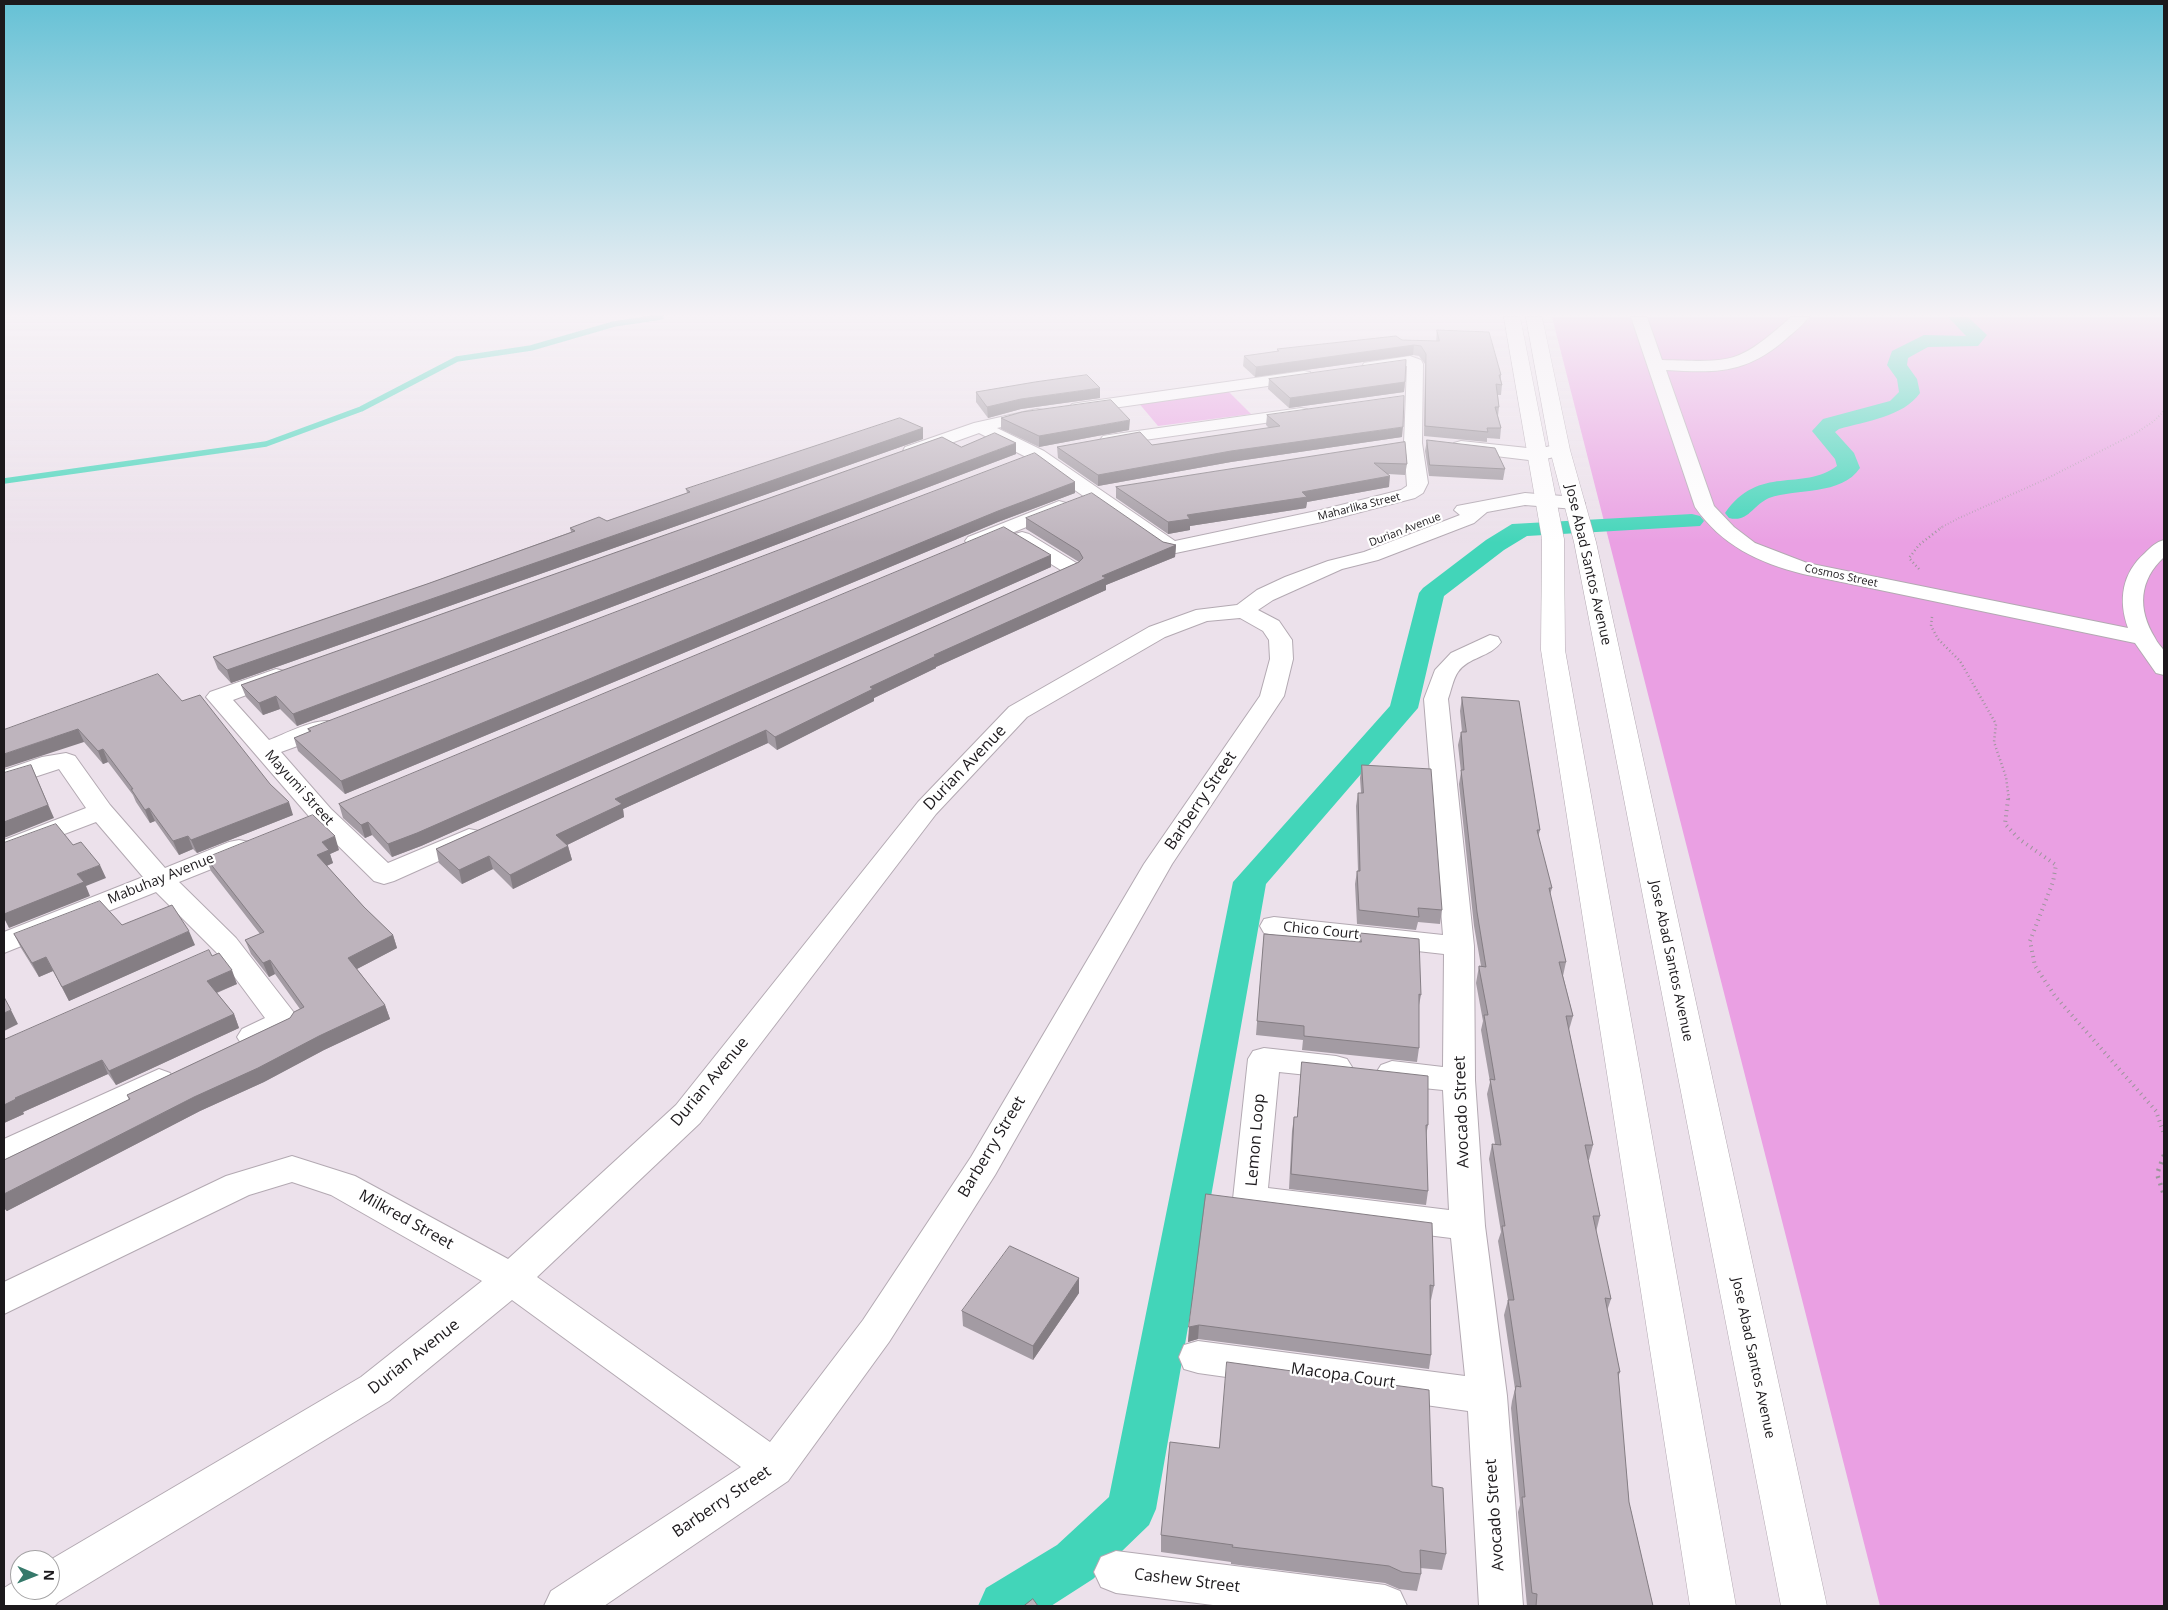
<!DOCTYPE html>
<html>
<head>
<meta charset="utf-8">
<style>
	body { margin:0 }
	#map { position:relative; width:2168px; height:1610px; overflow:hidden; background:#ece1eb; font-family:"Open Sans",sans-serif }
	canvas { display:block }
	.frame { position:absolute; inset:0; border:5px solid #1c191c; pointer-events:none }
	.north { position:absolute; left:10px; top:1550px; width:50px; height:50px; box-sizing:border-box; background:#fff; border:1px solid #a4a3a4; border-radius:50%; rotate:91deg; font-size:14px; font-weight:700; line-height:20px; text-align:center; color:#1c191c }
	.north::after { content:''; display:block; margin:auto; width:18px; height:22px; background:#36796b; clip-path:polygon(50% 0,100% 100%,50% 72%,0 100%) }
</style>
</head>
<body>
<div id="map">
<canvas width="2168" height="1610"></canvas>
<div class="frame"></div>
<div class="north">N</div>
</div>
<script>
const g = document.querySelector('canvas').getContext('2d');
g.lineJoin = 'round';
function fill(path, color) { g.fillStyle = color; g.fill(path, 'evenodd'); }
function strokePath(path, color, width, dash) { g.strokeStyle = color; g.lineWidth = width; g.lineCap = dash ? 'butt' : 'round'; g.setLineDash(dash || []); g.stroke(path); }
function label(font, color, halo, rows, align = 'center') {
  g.font = font + ' "Open Sans",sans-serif'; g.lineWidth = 4.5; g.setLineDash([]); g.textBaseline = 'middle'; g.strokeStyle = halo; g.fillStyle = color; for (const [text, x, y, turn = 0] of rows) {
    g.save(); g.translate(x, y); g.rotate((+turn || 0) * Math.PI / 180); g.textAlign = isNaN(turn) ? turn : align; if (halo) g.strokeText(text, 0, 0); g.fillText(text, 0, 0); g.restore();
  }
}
const green = new Path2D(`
	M1552 317H2164V1606H1880Z
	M1227 390 1251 414 1158 426 1137 401Z`);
const stream = new Path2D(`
	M4 481 266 444 361 409 457 359 531 348 614 324 661 317`);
const canal = new Path2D(`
	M1948 317H1968L1987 335 1978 346 1928 347 1908 358 1907 365 1917 379 1920 393C1903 417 1866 421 1839 429L1835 432 1854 453 1860 468C1841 496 1797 488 1769 498 1753 505 1748 523 1729 518L1725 513C1759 464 1802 492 1837 466L1835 459 1812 431 1823 419 1890 401 1899 392 1897 379 1887 365 1892 351 1924 335 1966 336Z
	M1692 514 1700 516 1704 521 1700 526 1527 536 1504 550 1444 596 1418 708 1266 884 1156 1509 1149 1525 1093 1579 1051 1606H978L986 1588 1057 1545 1109 1497 1233 882 1390 706 1419 593 1423 588 1486 540 1512 524Z`);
const pathFar3 = new Path2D(`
	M1940 528 1959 518 2044 480 2136 433 2154 421 2164 411`);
const pathFar2 = new Path2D(`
	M1919 569 1909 558 1919 545 1942 527
	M1932 617 1931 626 1938 639 1960 661 1996 724 1994 742 2006 777 2009 800`);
const pathFar1 = new Path2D(`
	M2008 799 2005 824 2019 839 2056 865 2053 882 2030 941 2035 966 2055 996 2156 1111 2164 1134`);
const path = new Path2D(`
	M2164 1155 2157 1174 2164 1195`);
const minor = new Path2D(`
	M1631 317H1647L1662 360C1733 362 1737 365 1791 317H1809C1803 325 1794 332 1786 339 1746 374 1716 373 1666 370L1714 506 1734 527 1755 543 1807 563 2128 628C2118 600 2122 573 2145 553 2151 547 2156 542 2164 540V557C2139 580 2137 609 2155 638 2157 643 2162 647 2164 651 2166 658 2164 668 2164 675L2156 673 2135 643 1803 574C1759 563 1721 545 1695 507Z
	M1410 356 1421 360 1423 364 1422 443 1428 483 1423 493 1415 498 1322 522 1171 554 1164 552 1030 459 979 433 912 457 905 455 903 451 905 447 974 423 1037 409 1043 410 1046 414 1043 418 997 428 1044 451 1175 541 1321 510 1401 490 1407 486 1404 443 1407 366 1370 372 1364 371 1362 367 1364 363 1370 362Z
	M1304 371 1310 372 1312 376 1310 380 1078 413 1072 412 1069 408 1072 404 1078 403Z
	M1301 408 1307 409 1310 413 1307 417 1109 445 1103 444 1100 440 1103 436 1109 435Z
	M1461 441 1537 449 1560 444 1567 446 1569 450 1567 454 1537 461 1454 451 1452 447 1454 443Z
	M1525 493 1575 497 1582 499 1585 503 1582 507 1575 509 1525 505 1487 512 1474 523 1378 560 1342 569 1273 600 1258 610 1279 621 1292 640 1293 659 1284 696 1172 864 995 1175 889 1342 788 1481 604 1606H544L551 1591 741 1467 512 1300 389 1401 58 1602 54 1606H4V1588L20 1578V1590H50V1560L361 1377 482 1281 331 1195 292 1182 249 1195 4 1314V1282L226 1176 292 1156 355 1176 508 1259 676 1105 918 802 1009 707 1149 627 1196 610 1237 605 1257 590 1285 577 1328 561 1364 552 1460 515 1454 510 1457 506ZM1240 618 1263 631 1269 640 1270 659 1260 696 1144 864 971 1157 863 1320 770 1442 537 1277 700 1123 936 814 1027 717 1165 637 1207 621Z
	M1059 501 1066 503 1069 507 1066 511 982 545 975 547 968 545 965 541 968 537Z
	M1022 532 1029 534 1078 564 1082 568 1078 572 1071 574 1064 572 1015 542 1012 538 1015 534Z
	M1490 635 1498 637 1501 642C1491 657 1468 657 1458 672 1453 679 1451 691 1448 699L1474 946 1475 1080 1485 1226 1507 1396 1523 1606H1479L1468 1411 1198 1373 1184 1369 1179 1357 1184 1345 1198 1341 1465 1376 1451 1238 1250 1213 1238 1209 1233 1199 1248 1059 1253 1051 1264 1048 1336 1056 1347 1059 1352 1067 1347 1075 1336 1078 1279 1072 1268 1188 1449 1210 1443 1090 1392 1085 1381 1081 1376 1073 1381 1065 1392 1061 1443 1067 1444 954 1274 935 1264 933 1260 926 1264 919 1274 917 1443 935 1424 699 1435 670 1451 653Z
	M276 669 284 671 288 676 284 681 233 700 269 740C288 733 315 717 336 722L339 727 336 732 281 752 331 809 388 863 469 829 479 831 482 837 479 843 394 881 384 884 374 881 313 821 206 697 210 692Z
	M66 753 75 756 110 805 165 868 229 842 239 840 249 842 253 848 249 854 179 882 236 938 295 1014 299 1022 295 1030 264 1045 253 1048 242 1045 237 1037 242 1029 265 1018 216 952 156 892 4 953V932L143 877 96 822 4 857V840L86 808 59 769 4 787V770L42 757Z
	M159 1069 170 1073 175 1081 170 1089 16 1163 4 1167V1139Z
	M1116 1551 1385 1585 1400 1591 1407 1606H1221L1116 1593 1101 1587 1094 1572 1101 1557Z`);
const secondary = new Path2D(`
	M1504 317H1520L1564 539 1565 650 1736 1606H1690L1541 650 1542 539Z
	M1526 317H1542L1570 450 1596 542 1827 1606H1781L1574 542 1550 450Z`);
const wall = new Path2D(`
	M1437 330 1501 375V379L1502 385 1501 395H1498L1499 407 1498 416 1501 428 1500 439 1487 438V442L1424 436 1425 364 1419 356 1413 355 1255 377 1243 366 1244 356 1277 351V349L1402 340 1436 341Z
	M1269 379 1405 382 1404 392 1289 408 1268 389Z
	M976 392 1100 398 1021 409 988 418 976 402Z
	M1267 415 1402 437 1231 462 1098 486 1058 458 1057 447 1152 445 1269 428 1266 425Z
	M1001 418 1129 430 1039 447 1001 429Z
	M923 428V439L231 683 218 669 213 657 427 584 571 532 570 528 607 521 687 493 686 489Z
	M1427 440 1505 469 1503 480 1429 476 1425 451Z
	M1405 442 1407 464 1405 475 1388 474 1389 487 1307 502 1306 508 1190 526V530L1168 534 1116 498V487Z
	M961 447 1016 454 297 726 280 709 263 715 246 697 241 685Z
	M1075 482V493L998 522 345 794 298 751 294 738 309 732 308 729Z
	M1026 518 1163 542 1176 545 1175 557 1106 585V590L936 667V668L874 698V701L777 750 768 743 623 809 624 817 567 845 568 846 572 860 513 889 493 869 462 884 439 863 436 849 1079 562 1026 529Z
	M1051 555V567L421 846 392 857 372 835 365 838 343 818 339 804Z
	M1462 697 1540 830 1538 837 1552 888 1550 895 1566 962 1563 976 1573 1016 1569 1030 1593 1145 1589 1160H1588L1600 1216 1596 1232 1611 1299 1607 1311 1620 1372 1618 1377 1629 1502 1653 1606H1527L1518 1512 1520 1505 1511 1408 1512 1401 1515 1389 1504 1315 1508 1300 1498 1241 1501 1232 1489 1159 1492 1144H1495L1487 1094 1490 1082 1481 1030 1483 1021 1476 983 1479 966H1481L1474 926 1459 784 1461 772 1458 745 1461 732H1462L1460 711Z
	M182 701 293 815 197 853 193 849 179 855 155 821 150 823 136 802 133 795 108 762 103 764 84 742 4 730Z
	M1362 765 1442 910 1440 924 1418 922 1416 930 1357 924 1355 884 1357 871H1358L1356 806 1358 793H1361L1360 778Z
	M339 850 330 854 333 863 327 866 364 907 393 935 397 948 357 969 385 1005 390 1019 324 1050 264 1082 200 1111 7 1211 4 1208V1160L129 1100 127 1095 290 1018 300 1009 275 974 269 977 251 954 245 940 260 934 211 871 206 858Z
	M122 925 195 945 69 1001 53 971 39 977 21 948 14 934Z
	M1360 933 1421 995 1419 1005V1048L1417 1062 1302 1050 1303 1040 1256 1035 1264 934 1359 942Z
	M212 956 237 984 217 993 234 1014 239 1028 116 1085 108 1074 23 1112 24 1114 4 1123V1040Z
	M1302 1062 1428 1125 1426 1136 1428 1191 1426 1205 1289 1189 1292 1131 1294 1117H1297Z
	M1206 1194 1434 1286 1431 1300H1430L1431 1355 1429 1369 1198 1339 1188 1342Z
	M1079 1278V1293L1033 1360 963 1326 962 1311Z
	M1432 1486 1446 1554 1442 1570 1420 1568 1421 1574 1417 1591 1399 1589 1385 1583 1231 1564V1562L1161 1552V1535Z`);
const shadedWall = new Path2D(`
	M1414 345 1413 355 1255 377 1256 367Z
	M1405 382 1404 392 1289 408 1290 398Z
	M1100 388V398L1021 409 988 418 987 407 1021 399Z
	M1130 420 1129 430 1039 447V436Z
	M1403 427 1402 437 1231 462 1098 486V475L1231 451Z
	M923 428V439L231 683 227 670Z
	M1016 443V454L297 726 293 714Z
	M1390 476 1389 487 1307 502 1306 508 1190 526V530L1168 534V522L1187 515 1302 492Z
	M1075 482V493L998 522 345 794 341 781 998 511Z
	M1176 545 1175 557 1106 585V590L936 667V668L874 698V701L777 750 775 737 870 687 934 655 1102 576Z
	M1051 555V567L421 846 392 857 388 844Z
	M276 696 280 709 263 715 259 703Z
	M78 729 84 742 4 768V754Z
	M766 730 768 743 623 809 624 817 559 849 556 835 615 799Z
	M103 749 108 762 103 764 98 751Z
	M31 765 54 818 4 838V822Z
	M289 802 293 815 197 853 191 840Z
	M149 808 155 821 150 823 145 810Z
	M368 822 372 835 365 838 361 825Z
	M188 836 193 849 179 855 173 841Z
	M335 836 339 850 330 854 333 863 321 868 317 855 322 842Z
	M568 846 572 860 513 889 510 875Z
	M489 856 493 869 462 884 459 870Z
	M100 865 106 878 86 886 90 896 9 928 4 918V914L77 874Z
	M189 931 195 945 69 1001 62 987Z
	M393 935 397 948 353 971 348 958Z
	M46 957 53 971 39 977 32 963Z
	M270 960 275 974 269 977 263 963Z
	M232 970 237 984 213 994 207 981Z
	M385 1005 390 1019 324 1050 264 1082 200 1111 7 1211 4 1208V1194L194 1097 319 1036Z
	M11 1010 18 1024 4 1031V1013Z
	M234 1014 239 1028 116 1085 109 1071Z
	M102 1060 108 1074 23 1112 24 1114 4 1123V1105L15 1098Z
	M1079 1278V1293L1033 1360V1346Z
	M1199 1325 1198 1339 1188 1342 1189 1327Z`);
const building = new Path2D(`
	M1437 330 1489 332 1501 375H1499L1502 385 1496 384 1499 407H1495L1501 428H1487L1488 432 1425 426 1426 354 1421 346 1414 345 1256 367 1244 356 1279 351 1277 349 1396 336 1402 340 1439 341Z
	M1406 360 1405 382 1290 398 1269 379Z
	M1087 375 1100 388 1021 399 987 407 976 392 1035 382Z
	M1404 396 1403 427 1231 451 1098 475 1057 447 1140 432 1152 445 1280 426 1267 415Z
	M1111 400 1130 420 1039 436 1001 418 1022 412Z
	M900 418 923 428 227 670 213 657 427 584 575 531 570 528 599 517 607 521 690 492 686 489Z
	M995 433 1016 443 293 714 276 696 259 703 241 685 942 437 961 447Z
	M1427 440 1495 448 1505 469 1430 465Z
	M1405 442 1407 464 1374 463 1390 476 1302 492 1307 497 1187 515 1190 519 1168 522 1116 487Z
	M1035 453 1075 482 998 511 341 781 294 738 311 731 308 729Z
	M1092 493 1163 542 1176 545 1102 576 1106 578 934 655 936 656 870 687 873 689 775 737 766 730 615 799 622 804 556 835 568 846 510 875 489 856 459 870 436 849 1079 562 1083 558 1079 551 1026 518Z
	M1004 527 1051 555 417 833 388 844 368 822 361 825 339 804Z
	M158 674 182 701 200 695 270 784 289 802 191 840 188 836 173 841 149 808 145 810 131 789H133L103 749 98 751 78 729 4 754V730Z
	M1462 697 1519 701 1540 830H1537L1552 888H1549L1566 962H1559L1573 1016H1566L1593 1145H1585L1600 1216H1593L1611 1299 1605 1298 1620 1372H1618L1629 1502 1653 1606H1536L1537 1594 1532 1593 1522 1497H1525L1515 1392 1516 1386 1521 1387 1508 1300H1514L1502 1226H1505L1492 1144 1501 1145 1490 1079 1495 1080 1484 1015H1488L1479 968V966L1486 967 1477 912 1461 770H1464L1461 732H1466Z
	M31 765 48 805 4 822V773Z
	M1362 765 1431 769 1442 910 1418 908 1419 917 1359 910 1357 871H1360L1358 793H1363Z
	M313 815 335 836 322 842 329 850 317 855 364 907 393 935 348 958 385 1005 319 1036 258 1068 194 1097 4 1194V1160L130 1099 127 1095 290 1018 294 1012 304 1007 270 960 263 963 245 940 264 932 206 858Z
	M56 824 73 845 81 842 100 865 77 874 84 882 4 914V843Z
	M100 901 122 925 172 905 189 931 62 987 46 957 32 963 14 934Z
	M1360 933 1419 939 1421 995 1419 994V1048L1304 1036V1026L1257 1021 1264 934 1361 942Z
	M209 950 212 956 219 953 232 970 207 981 234 1014 109 1071 102 1060 15 1098 16 1099 4 1105V1040Z
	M4 997 11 1010 4 1013Z
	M1302 1062 1428 1076V1125H1426L1428 1191 1291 1174 1294 1117H1297Z
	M1206 1194 1432 1223 1434 1286 1430 1285 1431 1355 1199 1325 1189 1327Z
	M1010 1246 1079 1278 1033 1346 962 1311Z
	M1227 1362 1429 1390 1432 1486 1443 1488 1446 1554 1420 1550 1421 1574 1402 1572 1389 1566 1232 1547 1233 1545 1161 1535 1170 1442 1219 1448Z
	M1033 1599 1038 1606H1024Z`);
const farStreetnames = [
	["Maharlika Street",1359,507,-14],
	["Durian Avenue",1405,530,-21],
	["Cosmos Street",1841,576,12]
];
const streetNames = [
	["Jose Abad Santos Avenue",1588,565,77],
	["Mayumi Street",299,788,48],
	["Mabuhay Avenue",161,879,-22],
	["Chico Court",1321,931,6],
	["Jose Abad Santos Avenue",1671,961,78],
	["Jose Abad Santos Avenue",1753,1358,78]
];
const nearStreetnames = [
	["Durian Avenue",965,768,-46],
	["Barberry Street",1201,801,-56],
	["Durian Avenue",710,1082,-50],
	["Avocado Street",1462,1112,-92],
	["Lemon Loop",1256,1140,-85],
	["Barberry Street",992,1147,-59],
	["Milkred Street",406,1220,29],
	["Durian Avenue",414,1357,-38],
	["Macopa Court",1343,1376,8],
	["Barberry Street",722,1502,-34],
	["Avocado Street",1495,1515,-94],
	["Cashew Street",1187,1581,7]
];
fill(green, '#eaa0e3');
strokePath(stream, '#42d5b9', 5.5);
fill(canal, '#42d5b9');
strokePath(minor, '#b3a9b2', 2);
strokePath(secondary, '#b3a9b2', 1);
strokePath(pathFar3, '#9c949b', 2, [0.5, 2.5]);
strokePath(pathFar2, '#9c949b', 2.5, [1, 3]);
strokePath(pathFar1, '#9c949b', 4, [1, 4.5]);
strokePath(path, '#9c949b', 4.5, [2, 5.5]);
fill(minor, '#fff');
fill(secondary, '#fff');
fill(wall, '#a39ba3');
fill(shadedWall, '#857e84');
fill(building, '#beb4bd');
strokePath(building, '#857e84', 1);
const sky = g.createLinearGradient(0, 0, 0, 543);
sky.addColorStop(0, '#65c1d5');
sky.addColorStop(0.58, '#f6f2f6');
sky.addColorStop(1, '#f6f2f600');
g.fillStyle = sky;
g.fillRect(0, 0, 2168, 543);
label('11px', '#1c191c', '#fff', farStreetnames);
label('14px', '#1c191c', '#fff', streetNames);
label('16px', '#1c191c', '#fff', nearStreetnames);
</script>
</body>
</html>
